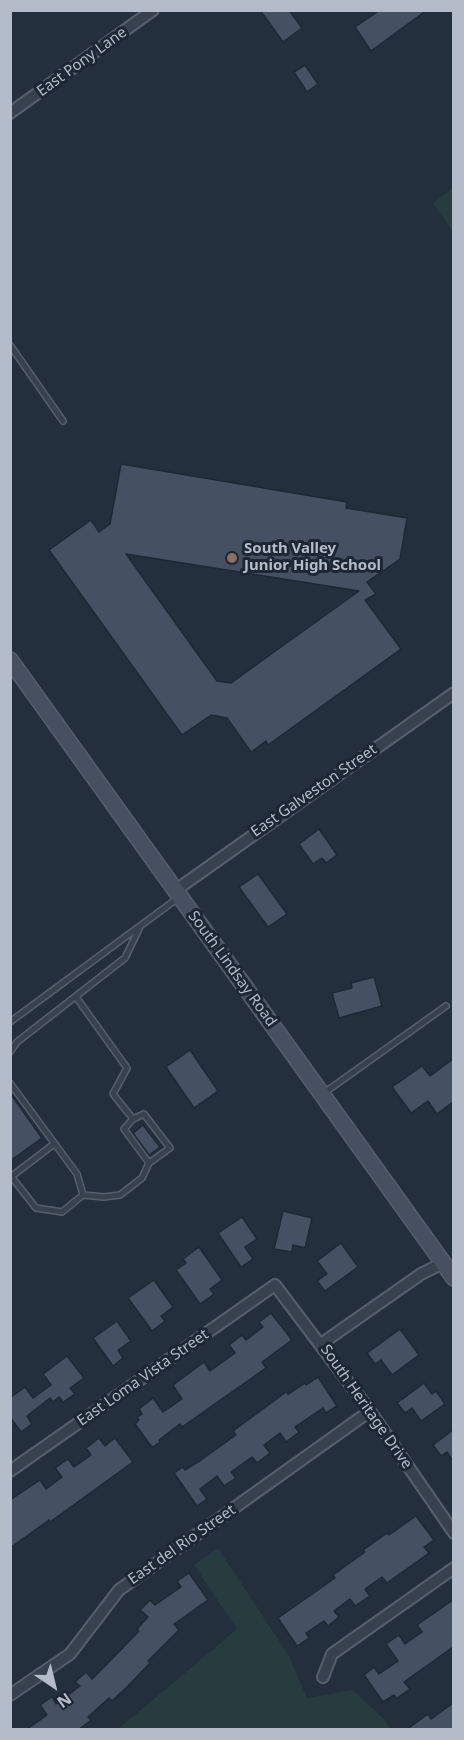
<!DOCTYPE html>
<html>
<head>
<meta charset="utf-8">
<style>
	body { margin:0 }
	#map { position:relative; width:464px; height:1740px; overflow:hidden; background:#242f3e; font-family:"Noto Sans",sans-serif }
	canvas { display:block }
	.frame { position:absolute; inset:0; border:12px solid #b4bcc9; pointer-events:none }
	.north { position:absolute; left:24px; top:1656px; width:60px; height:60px; -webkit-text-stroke:4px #1d2633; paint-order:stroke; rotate:145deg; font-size:16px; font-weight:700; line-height:24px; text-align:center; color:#b4bcc9 }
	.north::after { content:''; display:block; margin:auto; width:21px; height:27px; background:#b4bcc9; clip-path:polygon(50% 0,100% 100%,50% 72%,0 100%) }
</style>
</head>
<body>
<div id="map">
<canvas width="464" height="1740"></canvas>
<div class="frame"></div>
<div class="north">N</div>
</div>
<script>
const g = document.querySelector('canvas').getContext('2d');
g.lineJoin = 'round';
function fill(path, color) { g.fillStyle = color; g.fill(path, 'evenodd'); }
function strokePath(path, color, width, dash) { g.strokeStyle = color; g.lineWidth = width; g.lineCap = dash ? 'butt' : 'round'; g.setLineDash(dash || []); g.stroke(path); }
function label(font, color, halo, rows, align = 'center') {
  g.font = font + ' "Noto Sans",sans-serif'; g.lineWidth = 6; g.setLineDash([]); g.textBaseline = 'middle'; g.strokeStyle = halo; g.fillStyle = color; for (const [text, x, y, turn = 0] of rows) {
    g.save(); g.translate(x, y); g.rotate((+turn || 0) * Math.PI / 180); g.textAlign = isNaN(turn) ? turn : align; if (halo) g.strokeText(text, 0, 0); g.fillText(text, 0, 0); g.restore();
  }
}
const green = new Path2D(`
	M453 188V232L433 203Z
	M218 1548 289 1656 307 1698 352 1690 384 1719 391 1729H118L237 1629 194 1565Z`);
const building = new Path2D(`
	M260 10H289L302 28 283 42Z
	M380 10H427L371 51 355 27Z
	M305 65 318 84 307 92 294 72Z
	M121 464 347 502 346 508 407 518 400 559 367 582 376 594 365 600 401 649 268 745 266 741 251 752 227 718 211 715 182 735 49 550 91 520 99 532 110 524ZM126 554 359 591 231 683 217 681Z
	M319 829 337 855 326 863 322 858 313 864 299 844Z
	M258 874 287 914 268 927 239 887Z
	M374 977 382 1006 339 1018 332 993 352 988 351 983Z
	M190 1050 218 1091 194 1108 166 1067Z
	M453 1059V1102L437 1114 428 1101 411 1113 392 1087 422 1066 430 1076Z
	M10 1093 42 1138 10 1161Z
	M143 1125 160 1147 149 1155 133 1133Z
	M283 1211 312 1218 305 1248 293 1245 292 1252 274 1249Z
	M242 1217 257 1239 245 1247 253 1259 241 1267 218 1233Z
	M341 1243 358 1267 325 1291 317 1281 327 1274 317 1261Z
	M199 1247 222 1280 210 1289 214 1294 200 1304 176 1270 186 1263 183 1259Z
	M154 1280 173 1307 161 1316 165 1321 152 1331 128 1298Z
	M271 1313 292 1340 262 1362 266 1368 182 1427 180 1424 159 1440 160 1442 153 1447 151 1446 135 1424 139 1420 137 1417 142 1414 139 1409 153 1398 163 1412 182 1399 173 1385 204 1362 210 1371 235 1353 229 1345 242 1335 246 1340 263 1327 259 1322Z
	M117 1321 131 1341 118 1350 123 1358 113 1366 93 1338Z
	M400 1329 419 1355 392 1375 381 1360 375 1364 367 1353Z
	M67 1356 84 1378 70 1388 75 1394 63 1402 59 1397 53 1402 50 1398 27 1416 32 1424 21 1432 10 1417V1398L25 1387 33 1398 51 1385 43 1374Z
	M318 1377 337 1406 326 1413 323 1408 295 1427 299 1432 286 1442 280 1433 264 1445 270 1453 257 1463 252 1457 231 1472 236 1478 224 1486 217 1476 200 1489 207 1499 197 1506 174 1473 183 1467 185 1470 201 1460 236 1435 233 1431 286 1392 288 1394 305 1383 306 1385Z
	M424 1383 432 1394 436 1391 445 1404 421 1421 412 1408 405 1413 397 1403Z
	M453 1430V1461L447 1452 441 1456 433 1445Z
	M99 1438 105 1446 115 1438 133 1462 50 1522 49 1520 10 1548V1500L40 1480 46 1489 62 1477 55 1468 68 1459 74 1467 91 1455 86 1448Z
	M416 1516 434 1540 424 1547 429 1553 387 1583 382 1577 365 1589 370 1596 355 1606 350 1599 334 1611 339 1617 328 1626 324 1621 306 1633 309 1638 297 1646 278 1618 335 1578 333 1575 365 1552 363 1550 387 1533 389 1535Z
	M189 1573 208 1600 174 1624 179 1630 148 1661 150 1663 128 1686 112 1701 109 1698 88 1717 91 1720 78 1730H26L47 1715 40 1705 52 1697 56 1704 80 1686 75 1682 86 1672 92 1679 108 1663 139 1631 137 1629 148 1617 140 1610 150 1600 155 1605 181 1587 177 1581Z
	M453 1600V1647L404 1682 410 1689 397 1698 394 1695 383 1702 364 1675 374 1667 379 1674 398 1661 386 1644 399 1635 405 1644 422 1632 417 1625Z
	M453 1703V1730H406L428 1714 431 1719Z`);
const service = new Path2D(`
	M10 345 63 421
	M76 997 127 1068 113 1094 133 1119
	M10 1022 178 898
	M10 1052 17 1042 125 958 139 929
	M10 1083 77 1174 83 1195 62 1212 36 1208 10 1175
	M324 1093 446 1006
	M12 1176 54 1144
	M83 1195 104 1197 120 1195 142 1178 149 1163 170 1148 144 1114 133 1119 124 1129 149 1163`);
const minor = new Path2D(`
	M10 113 153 10
	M176 890 454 693
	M321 1344 421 1274 443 1263
	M10 1471 275 1285 370 1411 454 1533
	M323 1677 332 1654 454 1568
	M10 1695 70 1654 119 1590 370 1411`);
const secondary = new Path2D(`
	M10 660 454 1278`);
const markers = [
	[232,558,6,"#8d6e63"]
];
const streetNames = [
	["East Pony Lane",82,62,-36],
	["East Galveston Street",314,791,-35],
	["South Lindsay Road",232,969,54],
	["East Loma Vista Street",143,1378,-35],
	["South Heritage Drive",366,1407,55],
	["East del Rio Street",182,1545,-35]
];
const poiNames = [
	["South Valley",244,549],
	["Junior High School",244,566]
];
fill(green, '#263c3f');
fill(building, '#455162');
strokePath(building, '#1f2835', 1.5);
strokePath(service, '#565f6c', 8);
strokePath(minor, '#565f6c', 14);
strokePath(secondary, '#565f6c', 18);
strokePath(service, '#38414e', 5);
strokePath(minor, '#38414e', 10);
strokePath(secondary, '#465061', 15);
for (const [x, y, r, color] of markers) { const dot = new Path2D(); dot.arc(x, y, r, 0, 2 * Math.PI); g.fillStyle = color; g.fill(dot); strokePath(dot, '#1d2633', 2); }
label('15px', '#b4bcc9', '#1d2633', streetNames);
label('bold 15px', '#b4bcc9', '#1d2633', poiNames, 'left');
</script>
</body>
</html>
